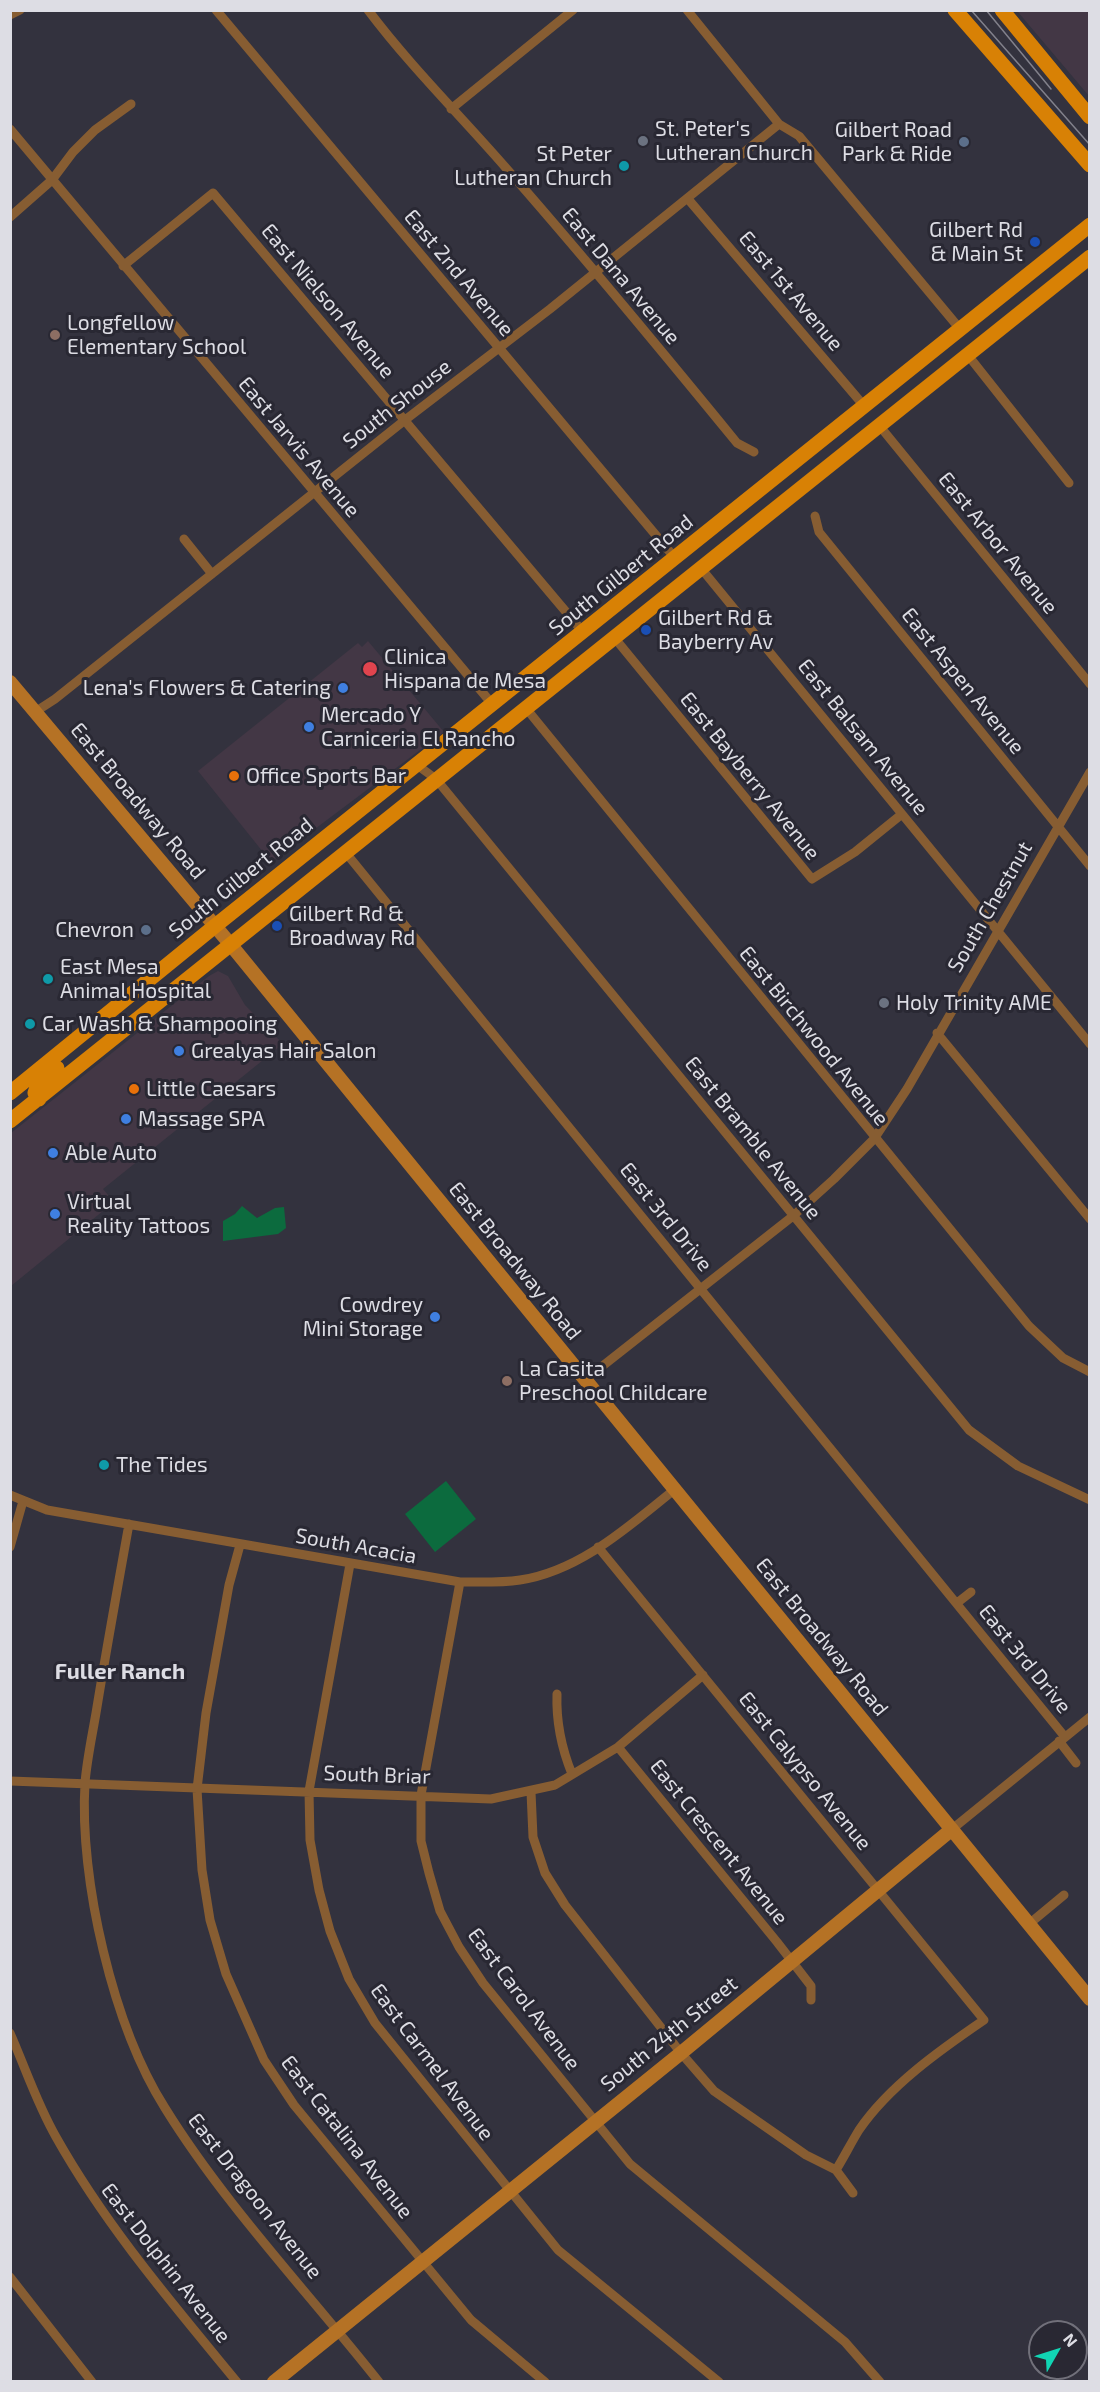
<!DOCTYPE html>
<html>
<head>
<meta charset="utf-8">
<style>
	body { margin:0 }
	#map { position:relative; width:1100px; height:2392px; overflow:hidden; background:#33323e; font-family:"Exo 2",sans-serif }
	canvas { display:block }
	.frame { position:absolute; inset:0; border:12px solid #dddde4; pointer-events:none }
	.north { position:absolute; left:1028px; top:2320px; width:60px; height:60px; box-sizing:border-box; background:#292833; border:2px solid #71707a; border-radius:50%; rotate:51deg; font-size:16px; font-weight:700; line-height:24px; text-align:center; color:#dddde4 }
	.north::after { content:''; display:block; margin:auto; width:21px; height:27px; background:#11d5b4; clip-path:polygon(50% 0,100% 100%,50% 72%,0 100%) }
</style>
</head>
<body>
<div id="map">
<canvas width="1100" height="2392"></canvas>
<div class="frame"></div>
<div class="north">N</div>
</div>
<script>
const g = document.querySelector('canvas').getContext('2d');
g.lineJoin = 'round';
function fill(path, color) { g.fillStyle = color; g.fill(path, 'evenodd'); }
function strokePath(path, color, width, dash) { g.strokeStyle = color; g.lineWidth = width; g.lineCap = dash ? 'butt' : 'round'; g.setLineDash(dash || []); g.stroke(path); }
function label(font, color, halo, rows, align = 'center') {
  g.font = font + ' "Exo 2",sans-serif'; g.lineWidth = 6; g.setLineDash([]); g.textBaseline = 'middle'; g.strokeStyle = halo; g.fillStyle = color; for (const [text, x, y, turn = 0] of rows) {
    g.save(); g.translate(x, y); g.rotate((+turn || 0) * Math.PI / 180); g.textAlign = isNaN(turn) ? turn : align; if (halo) g.strokeText(text, 0, 0); g.fillText(text, 0, 0); g.restore();
  }
}
const commercial = new Path2D(`
	M1018 11H1089V96L1018 12Z
	M368 641 444 732 271 862 198 771 358 643 362 647Z
	M218 971 228 976 245 1005 283 1044 103 1189 114 1202 11 1286V1133L209 976Z`);
const green = new Path2D(`
	M242 1206 257 1218 275 1208 284 1207 286 1228 278 1234 223 1241V1221L235 1214Z
	M446 1481 476 1519 435 1552 405 1514Z`);
const street = new Path2D(`
	M216 10 675 558
	M368 10C411 67 460 115 506 168 585 258 661 350 737 443L754 452
	M687 10 779 124 799 136 960 329
	M10 15 20 10
	M451 109 573 10
	M10 129 493 705
	M688 199 865 407
	M10 217 52 180 73 152 95 130 131 104
	M123 266 213 193 583 632
	M967 354 1069 483
	M878 424 1090 684
	M815 516 819 532 1090 866
	M184 539 212 574
	M700 567 1090 1044
	M613 636 812 879 855 852 902 814
	M525 707 1029 1326 1063 1358 1090 1372
	M35 712 55 699 405 420 550 309 779 124
	M417 765 436 779 969 1430 1018 1466 1090 1500
	M346 853 1065 1737
	M937 1033 1090 1219
	M586 1379 793 1216 834 1179 874 1139 907 1089 1090 772
	M10 1495 47 1510 460 1582C480 1582 500 1583 520 1580 580 1571 629 1526 674 1490
	M129 1524C118 1585 107 1646 97 1707 93 1732 87 1758 85 1783 79 1879 113 2026 165 2108 225 2205 308 2292 379 2382
	M240 1545 229 1585 206 1713 197 1789 202 1870 210 1920 226 1974 264 2060 294 2105 471 2320 545 2382
	M10 1547 23 1501
	M598 1547 984 2020C940 2050 889 2086 859 2130 851 2143 844 2157 836 2170
	M350 1564 309 1791 310 1840 319 1890 330 1931 349 1979 375 2023 558 2250 719 2382
	M460 1582 421 1795V1841L429 1873 440 1911 459 1947 483 1983 630 2164 845 2342 880 2382
	M957 1603 971 1592
	M557 1694C556 1723 561 1747 572 1774
	M1059 1741 1076 1763
	M618 1747 777 1942 811 1986V2000
	M10 1781 491 1799 555 1785 618 1747 703 1675
	M531 1792 533 1837 545 1873 565 1905 681 2053 714 2091 806 2155 836 2170 853 2193
	M951 1830 1090 1717
	M1029 1924 1064 1895
	M10 2033C25 2067 37 2104 56 2137 106 2226 172 2303 237 2382
	M10 2277 92 2382`);
const secondary = new Path2D(`
	M10 682 231 945 1090 1999
	M274 2382 681 2053 951 1830`);
const primary = new Path2D(`
	M955 10 1090 165
	M1002 10 1090 117
	M10 1093 215 926 1090 225
	M39 1099 35 1093 38 1085 57 1068
	M10 1121 1090 257`);
const tram = new Path2D(`
	M971 10 1090 145
	M986 10 1051 89`);
const markers = [
	[643,141,6,"#6b7280"],
	[964,142,6,"#5c6f8a"],
	[624,166,6,"#0f9aa8"],
	[1035,242,6,"#1a4fb4"],
	[55,335,6,"#8d6e63"],
	[646,630,6,"#1a4fb4"],
	[370,669,8,"#e0444e"],
	[343,688,6,"#3f7fe0"],
	[309,727,6,"#3f7fe0"],
	[234,776,6,"#e8710a"],
	[277,926,6,"#1a4fb4"],
	[146,930,6,"#5c6f8a"],
	[48,979,6,"#0f9aa8"],
	[884,1003,6,"#6b7280"],
	[30,1024,6,"#0f9aa8"],
	[179,1051,6,"#3f7fe0"],
	[134,1089,6,"#e8710a"],
	[126,1119,6,"#3f7fe0"],
	[53,1153,6,"#3f7fe0"],
	[55,1214,6,"#3f7fe0"],
	[435,1317,6,"#3f7fe0"],
	[507,1381,6,"#8d6e63"],
	[104,1465,6,"#0f9aa8"]
];
const poiNames = [
	["St. Peter's",655,129],
	["Lutheran Church",655,153],
	["Gilbert Road",952,130,"right"],
	["Park & Ride",952,154,"right"],
	["St Peter",612,154,"right"],
	["Lutheran Church",612,178,"right"],
	["Gilbert Rd",1023,230,"right"],
	["& Main St",1023,254,"right"],
	["Longfellow",67,323],
	["Elementary School",67,347],
	["Gilbert Rd &",658,618],
	["Bayberry Av",658,642],
	["Clinica",384,657],
	["Hispana de Mesa",384,681],
	["Lena's Flowers & Catering",331,688,"right"],
	["Mercado Y",321,715],
	["Carniceria El Rancho",321,739],
	["Office Sports Bar",246,776],
	["Gilbert Rd &",289,914],
	["Broadway Rd",289,938],
	["Chevron",134,930,"right"],
	["East Mesa",60,967],
	["Animal Hospital",60,991],
	["Holy Trinity AME",896,1003],
	["Car Wash & Shampooing",42,1024],
	["Grealyas Hair Salon",191,1051],
	["Little Caesars",146,1089],
	["Massage SPA",138,1119],
	["Able Auto",65,1153],
	["Virtual",67,1202],
	["Reality Tattoos",67,1226],
	["Cowdrey",423,1305,"right"],
	["Mini Storage",423,1329,"right"],
	["La Casita",519,1369],
	["Preschool Childcare",519,1393],
	["The Tides",116,1465]
];
const streetNames = [
	["East 2nd Avenue",459,273,50],
	["East Dana Avenue",621,276,50],
	["East 1st Avenue",791,291,50],
	["East Nielson Avenue",328,301,50],
	["South Shouse",397,404,-38],
	["East Jarvis Avenue",299,447,50],
	["East Arbor Avenue",998,543,51],
	["South Gilbert Road",621,575,-39],
	["East Aspen Avenue",963,681,51],
	["East Balsam Avenue",863,737,51],
	["East Bayberry Avenue",750,776,51],
	["East Broadway Road",138,801,50],
	["South Gilbert Road",241,878,-39],
	["South Chestnut",990,907,-60],
	["East Birchwood Avenue",814,1036,51],
	["East Bramble Avenue",753,1138,51],
	["East 3rd Drive",666,1217,51],
	["East Broadway Road",515,1261,51],
	["South Acacia",356,1546,10],
	["East Broadway Road",822,1637,51],
	["East 3rd Drive",1025,1659,51],
	["East Calypso Avenue",805,1771,51],
	["South Briar",377,1775,2],
	["East Crescent Avenue",719,1842,51],
	["East Carol Avenue",524,1999,53],
	["South 24th Street",669,2034,-39],
	["East Carmel Avenue",432,2062,53],
	["East Catalina Avenue",347,2137,52],
	["East Dragoon Avenue",255,2196,52],
	["East Dolphin Avenue",166,2263,52]
];
const neighbourhoodNames = [
	["Fuller Ranch",120,1672]
];
fill(commercial, '#433745');
fill(green, '#0c6b3e');
strokePath(street, '#875d32', 9);
strokePath(secondary, '#b57225', 14);
strokePath(primary, '#d88105', 15);
strokePath(tram, '#82818b', 1.5);
for (const [x, y, r, color] of markers) { const dot = new Path2D(); dot.arc(x, y, r, 0, 2 * Math.PI); g.fillStyle = color; g.fill(dot); strokePath(dot, '#292833', 2); }
label('21px', '#dddde4', '#292833', poiNames, 'left');
label('21px', '#dddde4', '#292833', streetNames);
label('bold 22px', '#dddde4', '#292833', neighbourhoodNames);
</script>
</body>
</html>
